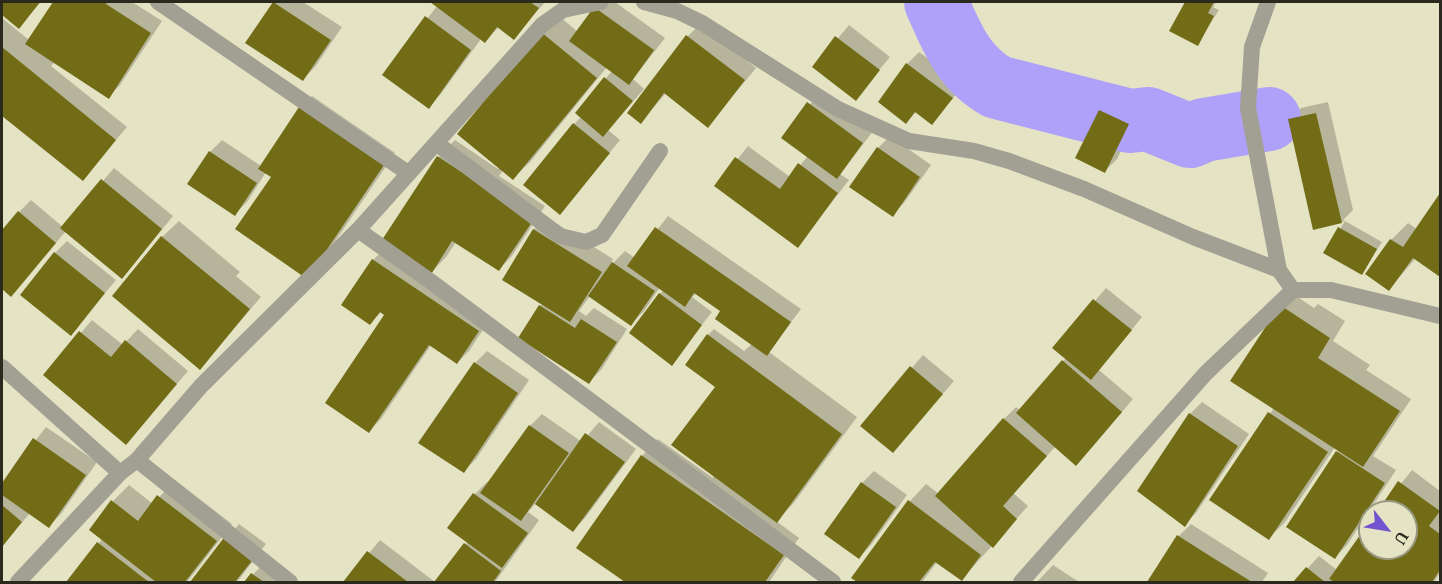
<!DOCTYPE html>
<html>
<head>
<meta charset="utf-8">
<style>
	body { margin:0 }
	#map { position:relative; width:1442px; height:584px; overflow:hidden; background:#e4e3c4; font-family:"PT Serif",serif }
	canvas { display:block }
	.frame { position:absolute; inset:0; border:3px solid #29291d; pointer-events:none }
	.north { position:absolute; left:1358px; top:500px; width:60px; height:60px; box-sizing:border-box; background:#e4e3c4; border:2px solid #999981; border-radius:50%; rotate:121deg; font-size:16px; font-weight:700; line-height:24px; text-align:center; color:#29291d }
	.north::after { content:''; display:block; margin:auto; width:21px; height:27px; background:#7354ce; clip-path:polygon(50% 0,100% 100%,50% 72%,0 100%) }
</style>
</head>
<body>
<div id="map">
<canvas width="1442" height="584"></canvas>
<div class="frame"></div>
<div class="north">U</div>
</div>
<script>
const g = document.querySelector('canvas').getContext('2d');
g.lineJoin = 'round';
function fill(path, color) { g.fillStyle = color; g.fill(path, 'evenodd'); }
function strokePath(path, color, width, dash) { g.strokeStyle = color; g.lineWidth = width; g.lineCap = dash ? 'butt' : 'round'; g.setLineDash(dash || []); g.stroke(path); }
const shadow = new Path2D(`
	M2 2H41L19 27 2 14Z
	M55 2H132L162 21 120 85 108 97 55 62 51 66 127 127 82 179 2 114V18L29 40Z
	M275 2H303L342 27 315 67 303 79 247 43Z
	M433 2H545L514 38 499 27 485 41 481 39 440 95 428 107 384 74 438 5Z
	M601 2H615L665 38 633 79 644 89 608 130 620 140 560 213 574 124 581 117 577 113 612 71 607 67 530 162 513 178 503 170 499 176 545 206 511 257 499 269 456 242 446 257 430 274 490 319 469 351 457 363 431 345 381 419 369 431 386 315 382 311 370 323 343 305 373 260 387 246 382 242 439 157 455 140 498 169 500 167 459 134 559 16 578 32Z
	M1187 2H1216L1213 7 1219 10 1197 44 1171 30Z
	M700 24 756 68 708 126 666 93 641 122 688 36Z
	M849 25 890 57 855 99 814 67Z
	M919 52 964 85 932 123 917 111 906 122 907 64Z
	M821 91 874 130 840 174 849 180 798 246 716 186 748 146 790 177 808 156 783 138Z
	M312 96 395 153 319 265 273 177 266 172 247 202 235 214 210 152 222 140 261 166 300 108Z
	M1112 99 1140 112 1117 159 1105 171 1077 158 1100 111Z
	M1328 102 1353 210 1343 220 1345 221 1314 228 1289 120 1301 108Z
	M890 136 931 165 904 203 892 215 878 148Z
	M114 168 173 216 133 265 121 277 66 231 11 295 2 287V233L19 212 31 200 63 227Z
	M1440 195V275L1416 258 1389 289 1367 274 1391 240 1408 223 1417 229Z
	M668 216 801 309 769 352 857 417 793 504 776 521 799 538 769 582H622L642 456 658 439 713 478 717 386 708 335 714 329 744 351 752 344 722 311 697 293 692 297 712 312 671 364 660 294 664 290 660 287 644 311 631 324 590 296 579 311 586 316 594 308 627 329 601 370 589 382 540 306 543 303 504 279 534 229 546 217 613 259 610 266 625 251 635 258Z
	M179 221 240 272 236 276 261 297 200 368 162 237Z
	M1345 221 1382 242 1362 274 1325 253Z
	M67 241 116 280 71 334 55 253Z
	M1106 288 1142 317 1099 370 1133 399 1088 452 1056 446 1013 493 1028 506 962 579 937 562 922 582H860L853 577 910 501 926 484 939 494 1004 419 1016 407 1020 410 1066 358 1054 348Z
	M1293 294 1314 308 1318 304 1345 321 1333 341 1370 365 1366 370 1411 399 1373 456 1396 470 1347 545 1335 557 1288 526 1339 450 1335 447 1285 522 1269 538 1211 500 1274 408 1232 381Z
	M92 320 123 345 138 329 188 371 126 443 45 374Z
	M487 351 529 380 476 459 464 471 475 363Z
	M923 355 954 381 893 451 862 426Z
	M1202 402 1249 434 1196 513 1184 525 1190 414Z
	M542 414 582 442 599 422 636 449 585 518 573 530 536 503 528 512 539 520 495 582H436L468 541 450 528 475 494 487 482 489 484 530 426Z
	M46 427 97 462 61 514 49 526 30 513 2 546V484Z
	M1412 470 1440 491V573L1434 582H1295L1319 556 1337 570 1370 524V548H1406V512H1378Z
	M874 471 907 495 871 545 859 557 862 483Z
	M175 480 232 524 187 582H68L102 539 113 501 129 485 153 504Z
	M239 524 266 544 237 582H192Z
	M1191 524 1268 573 1262 582H1149L1179 536Z
	M380 540 435 582H345Z
	M265 562 291 582H246Z
	M1053 565 1079 582H1037Z`);
const river = new Path2D(`
	M936 2C951 36 963 68 997 87L1130 121 1148 119 1190 136 1204 130 1269 119`);
const building = new Path2D(`
	M2 2H40L19 29 2 15Z
	M53 2H107L106 4 151 33 109 99 25 44Z
	M273 2 331 40 303 81 245 43Z
	M430 2H530L539 8 514 40 497 27 485 43Z
	M1185 2H1214L1208 13 1214 16 1198 46 1169 31Z
	M594 7 654 50 629 85 569 41Z
	M425 16 471 50 429 109 382 75Z
	M541 32 597 78 513 180 457 134Z
	M686 35 745 80 708 128 664 93 641 124 627 113Z
	M835 36 880 70 856 101 812 67Z
	M2 47 116 140 83 181 2 116Z
	M906 63 953 98 932 125 915 112 906 124 878 102Z
	M604 77 633 101 603 137 575 113Z
	M807 102 863 143 837 179 781 138Z
	M299 107 384 165 307 279 235 229 271 177 258 169Z
	M1099 110 1129 124 1105 173 1075 158Z
	M1316 113 1342 223 1313 230 1288 119Z
	M573 123 610 153 560 215 523 185Z
	M877 147 920 177 893 217 849 187Z
	M209 151 257 183 235 216 187 184Z
	M437 156 534 219 499 271 452 241 430 276 380 243Z
	M735 157 780 189 798 163 838 193 798 248 714 186Z
	M101 179 162 229 122 279 60 228Z
	M1440 193V277L1413 258 1389 291 1365 274 1390 239 1403 247Z
	M18 211 56 243 11 297 2 289V230Z
	M655 227 791 322 767 356 715 319 720 311 694 293 685 307 627 266Z
	M1338 227 1377 249 1362 275 1323 253Z
	M533 229 602 272 570 322 502 280Z
	M161 236 250 309 200 370 112 296Z
	M54 252 105 293 71 336 20 295Z
	M372 259 479 331 457 364 429 345 369 433 325 403 384 315 380 312 370 325 341 305Z
	M612 262 655 291 631 326 588 296Z
	M659 293 702 325 672 366 629 333Z
	M1093 299 1132 330 1091 380 1052 348Z
	M539 305 575 328 581 319 617 342 589 384 518 338Z
	M1280 305 1330 338 1318 358 1400 411 1363 467 1230 381Z
	M79 331 111 357 125 340 177 384 126 445 43 375Z
	M707 334 842 434 777 523 671 445 715 387 685 365Z
	M1062 360 1122 412 1076 466 1016 413Z
	M474 362 518 393 464 473 418 443Z
	M910 366 943 394 893 453 860 426Z
	M1268 412 1328 452 1269 540 1209 500Z
	M1189 413 1238 446 1185 527 1137 491Z
	M1003 418 1047 456 1003 506 1017 519 993 548 935 496Z
	M529 425 569 453 521 521 480 493Z
	M585 433 625 462 573 532 535 504Z
	M33 438 86 475 49 528 2 495V483Z
	M1336 451 1385 483 1335 559 1286 527Z
	M641 455 784 555 765 582H625L576 548Z
	M1398 481 1440 511 1429 526 1440 534V570L1432 582H1335L1329 579 1370 521V548H1406V512H1377Z
	M861 482 896 507 859 559 824 534Z
	M473 493 528 533 502 568 447 528Z
	M157 495 217 541 185 582H156L89 530 111 500 138 521Z
	M908 500 981 555 962 581 935 562 919 582H857L851 578Z
	M2 505 22 522 2 547Z
	M226 535 255 557 235 582H190Z
	M1177 535 1210 556 1252 582H1147Z
	M97 542 141 576 149 582H66Z
	M464 543 501 571 493 582H434Z
	M367 551 408 582H343Z
	M1306 567 1325 582H1293Z
	M251 573 264 582H244Z`);
const minor = new Path2D(`
	M158 2 408 173
	M644 2 677 11 702 23 838 109 909 141 974 151 1009 161 1084 189 1193 237 1279 270
	M1268 2 1252 47 1248 108 1279 270 1293 290
	M436 143 560 236 586 242 602 235 660 151
	M358 230 542 25 563 10 601 2
	M1293 290H1331L1440 316
	M2 367 120 473
	M137 460 290 582
	M18 582 120 473 137 460 201 386 358 230 430 281 833 582
	M1021 582 1206 373 1293 290`);
fill(shadow, '#0003');
strokePath(river, '#afa0f9', 64);
fill(building, '#726c17');
strokePath(minor, '#a1a093', 16);
</script>
</body>
</html>
